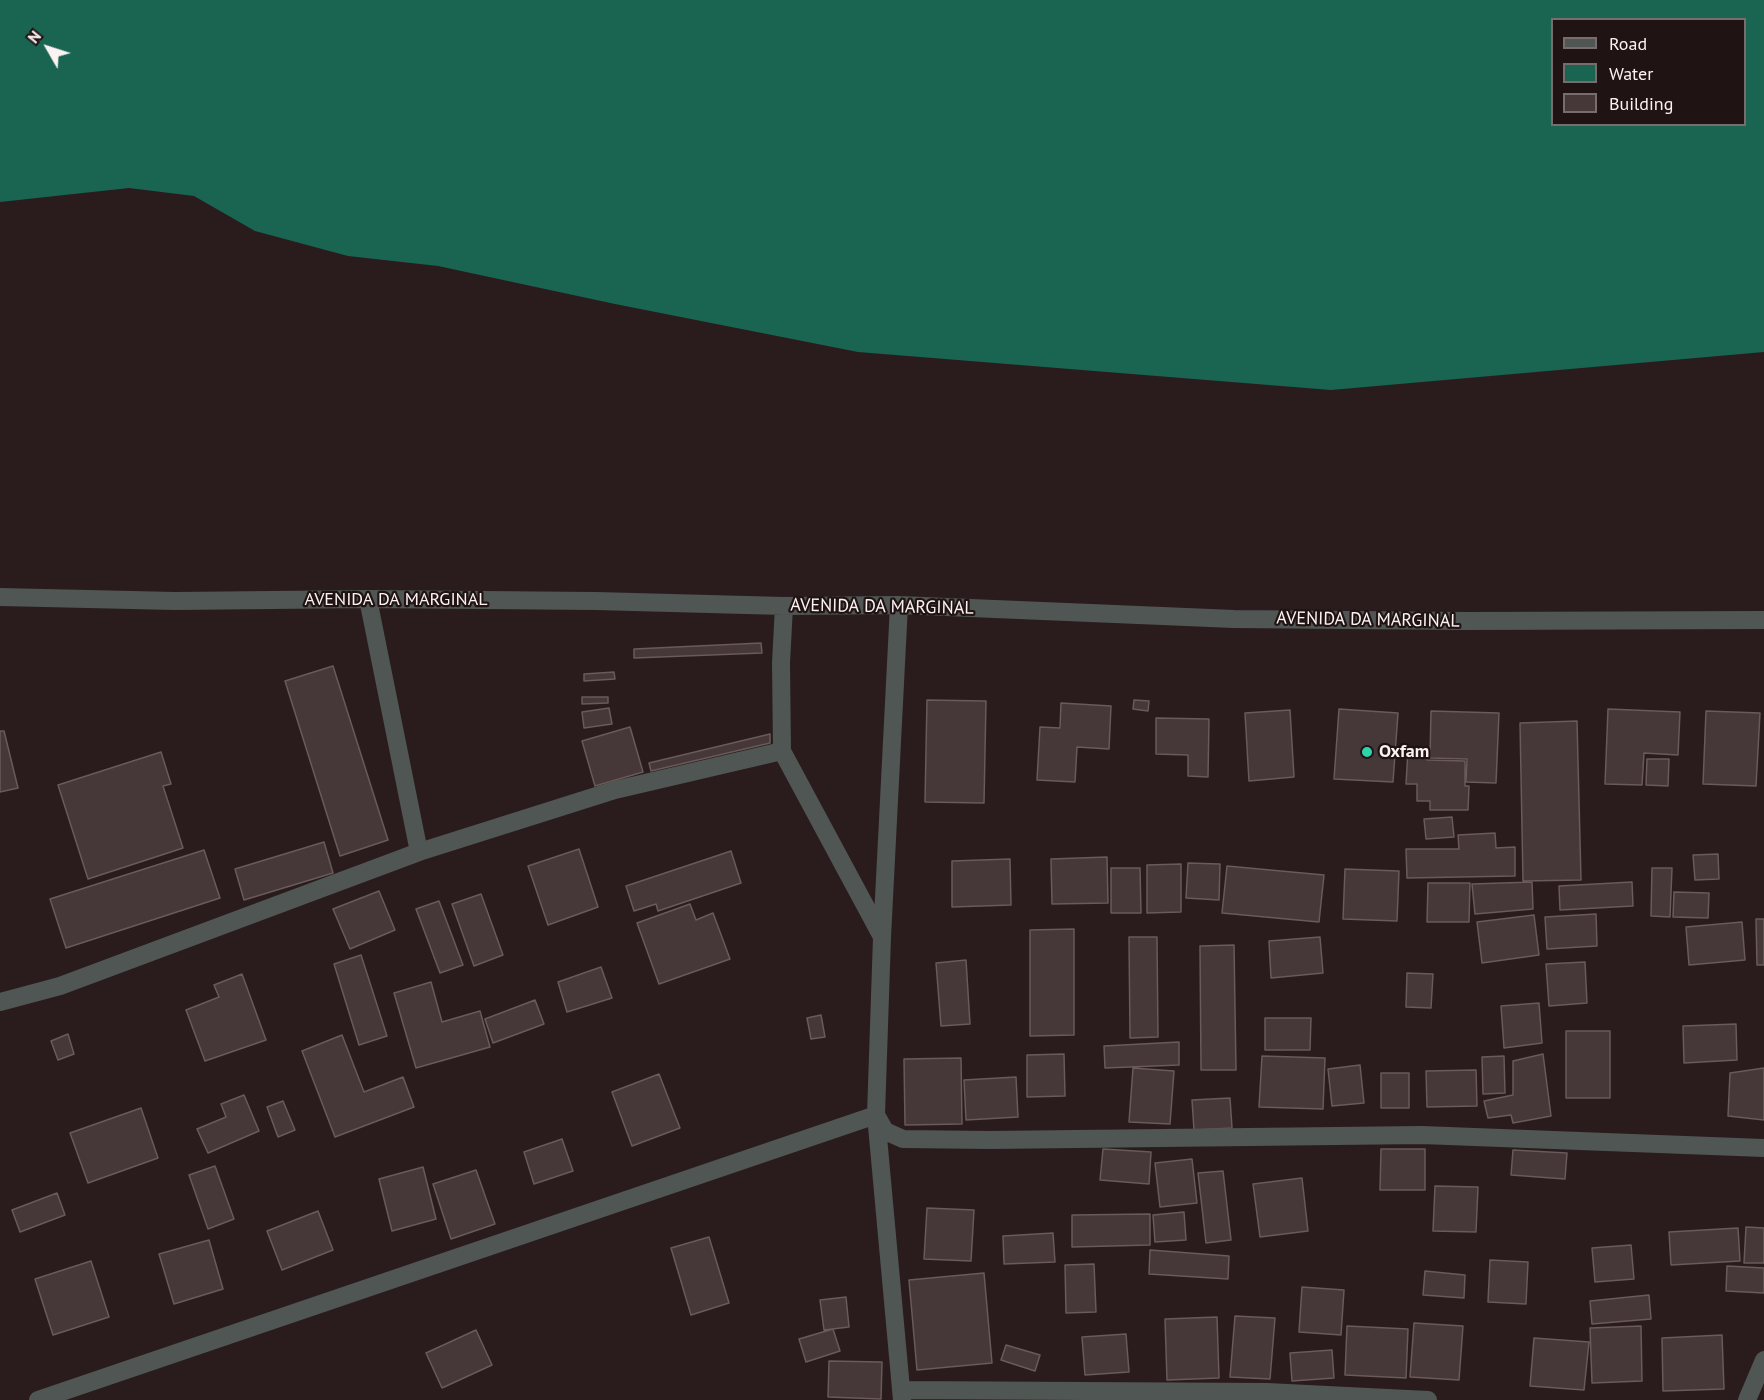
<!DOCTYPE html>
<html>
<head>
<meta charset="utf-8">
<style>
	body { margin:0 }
	#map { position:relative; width:1764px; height:1400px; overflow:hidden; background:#2a1c1d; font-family:"PT Sans",sans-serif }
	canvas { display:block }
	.legend { position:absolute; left:1551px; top:18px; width:195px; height:108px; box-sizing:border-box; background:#201314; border:2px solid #786c6d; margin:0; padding:8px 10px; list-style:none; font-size:18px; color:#fcf2f2 }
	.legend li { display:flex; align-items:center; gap:12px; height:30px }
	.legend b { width:30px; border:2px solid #786c6d }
	.north { position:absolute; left:18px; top:18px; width:60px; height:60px; -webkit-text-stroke:4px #201314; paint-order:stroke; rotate:309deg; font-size:16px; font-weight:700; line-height:24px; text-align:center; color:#fcf2f2 }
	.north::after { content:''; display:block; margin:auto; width:21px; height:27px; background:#fcf2f2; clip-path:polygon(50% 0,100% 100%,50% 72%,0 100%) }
</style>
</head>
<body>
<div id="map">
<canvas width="1764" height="1400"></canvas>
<ul class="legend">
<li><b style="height:8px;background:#505654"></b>Road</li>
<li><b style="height:16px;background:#196551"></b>Water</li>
<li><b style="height:16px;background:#463838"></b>Building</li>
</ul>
<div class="north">N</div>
</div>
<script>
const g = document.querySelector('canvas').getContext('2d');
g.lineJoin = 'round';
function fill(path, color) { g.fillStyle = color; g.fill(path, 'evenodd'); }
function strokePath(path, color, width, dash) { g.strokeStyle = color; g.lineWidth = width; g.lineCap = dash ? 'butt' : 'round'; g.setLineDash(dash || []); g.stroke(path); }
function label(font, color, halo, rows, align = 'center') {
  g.font = font + ' "PT Sans",sans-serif'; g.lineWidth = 4.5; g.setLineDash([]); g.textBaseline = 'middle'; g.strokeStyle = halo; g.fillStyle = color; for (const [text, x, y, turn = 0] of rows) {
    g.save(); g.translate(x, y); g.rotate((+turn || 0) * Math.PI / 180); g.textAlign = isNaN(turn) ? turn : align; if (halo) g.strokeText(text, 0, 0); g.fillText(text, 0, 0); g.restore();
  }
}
const water = new Path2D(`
	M0 0H1764V352L1331 390 858 352 615 304 438 266 348 256 255 231 194 196 129 188 0 202ZM1552 20H1744V124H1552Z`);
const building = new Path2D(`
	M761 643 762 653 634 658V649Z
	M333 666 388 840 340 856 285 681Z
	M614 672 615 679 584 681V674Z
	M582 697H608V703L582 704Z
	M927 700 986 701 984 803 925 802Z
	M1134 700 1149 701 1148 711 1133 709Z
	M1061 703 1111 706 1109 749 1077 747 1075 782 1037 780 1040 727 1060 728Z
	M609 708 612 724 584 728 582 712Z
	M1339 709 1398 713 1393 782 1334 779Z
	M1608 709 1680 712 1678 755 1644 753 1642 785 1605 784Z
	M1290 710 1294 777 1249 781 1245 713Z
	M1431 711 1499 713 1496 783 1466 782 1467 759 1430 758Z
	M1706 711 1760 713 1756 786 1703 784Z
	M1156 718 1209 719 1208 777 1188 776V755L1156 754Z
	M1577 721 1581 880 1523 881 1520 723Z
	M630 727 643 772 595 786 582 741Z
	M0 731H4L18 788 0 792Z
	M770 734V743L651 771 649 763Z
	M1408 751 1428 752 1427 760 1465 761V786H1469L1468 810H1430V801H1417V784H1406Z
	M161 752 171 784 163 786 183 848 88 879 58 785Z
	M1647 759H1669L1668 786 1646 785Z
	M1452 817 1454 837 1426 839 1424 819Z
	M1495 833 1496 848 1515 847V876L1407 878 1406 849H1459L1458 835Z
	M324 842 333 873 244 900 235 869Z
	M579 849 598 907 548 925 528 866Z
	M204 850 220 898 66 948 50 899Z
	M731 851 741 883 658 911 656 904 634 911 626 886Z
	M1718 854 1719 879 1695 880 1693 855Z
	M1107 857 1108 903 1052 904 1051 859Z
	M1010 859 1011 905 952 907V861Z
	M1188 863 1220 864 1219 900 1186 898Z
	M1181 864V912L1147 913V865Z
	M1227 866 1324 875 1319 922 1222 913Z
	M1111 868H1140L1141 913H1111Z
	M1652 868H1672L1670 917 1651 916Z
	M1345 869 1399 871 1397 921 1343 919Z
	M1532 882 1533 909 1475 914 1472 884Z
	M1632 882 1633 906 1560 910 1559 886Z
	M1428 883H1470L1469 922H1427Z
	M379 891 395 930 350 949 333 909Z
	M1674 892 1709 893 1708 918 1673 917Z
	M481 894 503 955 474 966 452 904Z
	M439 901 463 965 440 973 416 909Z
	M690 904 696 920 713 913 730 959 659 984 637 923Z
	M1596 914 1597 946 1547 949 1545 917Z
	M1534 915 1539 955 1482 963 1477 922Z
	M1756 919H1764V965H1757Z
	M1742 922 1745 960 1689 965 1686 927Z
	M1074 929V1035L1030 1036V930Z
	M1129 937H1157L1158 1037 1130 1038Z
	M1320 937 1323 973 1271 978 1269 941Z
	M1234 945 1236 1070H1201L1200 946Z
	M361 955 387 1036 359 1045 334 964Z
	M966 960 970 1024 941 1026 936 963Z
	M1585 962 1587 1003 1549 1006 1546 964Z
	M601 967 612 998 567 1012 558 982Z
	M1407 973 1433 974 1431 1008 1406 1007Z
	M242 974 266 1040 205 1061 186 1010 219 997 214 985Z
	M431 982 442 1022 480 1011 490 1047 416 1068 394 993Z
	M535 1000 544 1024 493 1043 485 1019Z
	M1539 1003 1542 1043 1504 1048 1501 1006Z
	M821 1015 825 1037 811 1039 807 1018Z
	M1265 1018H1311L1310 1050H1265Z
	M1736 1024 1737 1060 1684 1063 1683 1026Z
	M1566 1031H1610V1098H1566Z
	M68 1034 74 1054 58 1060 51 1041Z
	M342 1035 364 1092 403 1077 414 1107 335 1137 302 1051Z
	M1179 1042V1065L1105 1068 1104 1046Z
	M1064 1054 1065 1096 1027 1097V1055Z
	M1543 1054 1551 1116 1513 1123 1511 1115 1488 1118 1484 1101 1513 1095V1061Z
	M1262 1056 1325 1058 1323 1109 1259 1107Z
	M1504 1056 1505 1093 1483 1094 1482 1057Z
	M961 1058 962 1124 905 1125 904 1059Z
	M1360 1065 1364 1103 1332 1106 1328 1069Z
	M1133 1068 1174 1071 1170 1124 1129 1122Z
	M1764 1068V1120L1728 1116 1730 1073Z
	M1476 1070 1477 1106 1427 1107 1426 1071Z
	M1381 1073H1409V1108H1381Z
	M659 1074 680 1128 632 1146 612 1092Z
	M1016 1077 1018 1117 966 1120 964 1080Z
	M244 1095 259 1131 208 1153 197 1129 226 1117 221 1104Z
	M1230 1098 1232 1128 1194 1130 1192 1100Z
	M283 1101 295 1130 278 1137 267 1107Z
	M141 1108 158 1158 88 1183 70 1133Z
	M562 1139 573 1171 534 1184 524 1152Z
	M1103 1149 1151 1152 1149 1184 1100 1180Z
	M1381 1149H1425V1190H1380Z
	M1513 1150 1567 1153 1565 1179 1511 1175Z
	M1192 1159 1197 1203 1160 1207 1155 1163Z
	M215 1166 234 1219 208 1229 189 1175Z
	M423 1167 436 1219 392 1231 379 1179Z
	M476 1170 495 1224 451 1239 433 1184Z
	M1223 1171 1231 1240 1206 1243 1198 1173Z
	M1302 1178 1308 1231 1260 1237 1253 1184Z
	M1435 1186 1478 1187 1476 1232 1433 1231Z
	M57 1193 65 1215 20 1232 12 1210Z
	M927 1208 974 1210 971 1261 924 1259Z
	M318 1211 333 1250 282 1270 267 1231Z
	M1184 1212 1186 1240 1155 1242 1153 1215Z
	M1150 1214V1245L1072 1247V1215Z
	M1746 1227 1764 1228V1263H1744Z
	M1738 1228 1740 1261 1671 1265 1669 1232Z
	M1053 1233 1055 1262 1004 1264 1003 1236Z
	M709 1237 729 1303 691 1315 671 1248Z
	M209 1240 223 1289 174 1304 159 1254Z
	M1631 1245 1634 1279 1595 1282 1592 1248Z
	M1150 1250 1229 1256 1228 1279 1149 1274Z
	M1490 1260 1528 1262 1526 1304 1488 1302Z
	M91 1261 109 1317 53 1335 35 1279Z
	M1094 1264 1096 1312 1066 1313 1065 1265Z
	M1727 1266 1764 1268V1293L1726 1291Z
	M1425 1271 1465 1275 1464 1298 1423 1295Z
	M984 1273 992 1363 917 1370 909 1280Z
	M1302 1287 1344 1290 1341 1335 1299 1332Z
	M1649 1295 1651 1319 1592 1324 1590 1301Z
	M846 1297 849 1327 824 1330 820 1300Z
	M1235 1316 1275 1318 1270 1379 1230 1377Z
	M1217 1317 1219 1378 1167 1380 1165 1319Z
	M1414 1323 1463 1326 1459 1380 1410 1377Z
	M1347 1326 1408 1329 1406 1378 1345 1375Z
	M1641 1326 1642 1381 1592 1383 1590 1328Z
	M833 1329 840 1351 806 1362 799 1339Z
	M476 1330 492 1365 442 1388 426 1353Z
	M1126 1334 1129 1372 1085 1375 1082 1337Z
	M1722 1335 1724 1389 1663 1391 1662 1338Z
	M1534 1338 1589 1342 1584 1390 1530 1386Z
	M1006 1345 1040 1355 1035 1371 1001 1360Z
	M1332 1350 1334 1378 1292 1381 1290 1353Z
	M829 1361 882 1362 881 1399 828 1397Z`);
const minor = new Path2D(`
	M0 597 175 601 368 599 596 601 784 606 899 605 1234 619 1466 621 1764 620
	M368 599 419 852 615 790 782 751
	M899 605 882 937 876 1115 902 1400
	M784 606 781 663 782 751 881 935
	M0 1002 60 986 419 852
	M901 1390 1267 1392 1428 1400
	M38 1400 876 1115 885 1131 903 1139 990 1140 1422 1135 1764 1148
	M1747 1400 1764 1360`);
const markers = [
	[1367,752,6,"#2dd5ab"]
];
const streetNames = [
	["AVENIDA DA MARGINAL",396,600],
	["AVENIDA DA MARGINAL",882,607,1],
	["AVENIDA DA MARGINAL",1368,620,1]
];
const poiNames = [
	["Oxfam",1379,752]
];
fill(water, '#196551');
fill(building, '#463838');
strokePath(building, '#6a5a5a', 1.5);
strokePath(minor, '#505654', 18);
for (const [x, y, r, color] of markers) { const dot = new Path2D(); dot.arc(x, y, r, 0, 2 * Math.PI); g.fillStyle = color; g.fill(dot); strokePath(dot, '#201314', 2); }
label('18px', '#fcf2f2', '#201314', streetNames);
label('bold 18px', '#fcf2f2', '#201314', poiNames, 'left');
</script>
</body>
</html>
